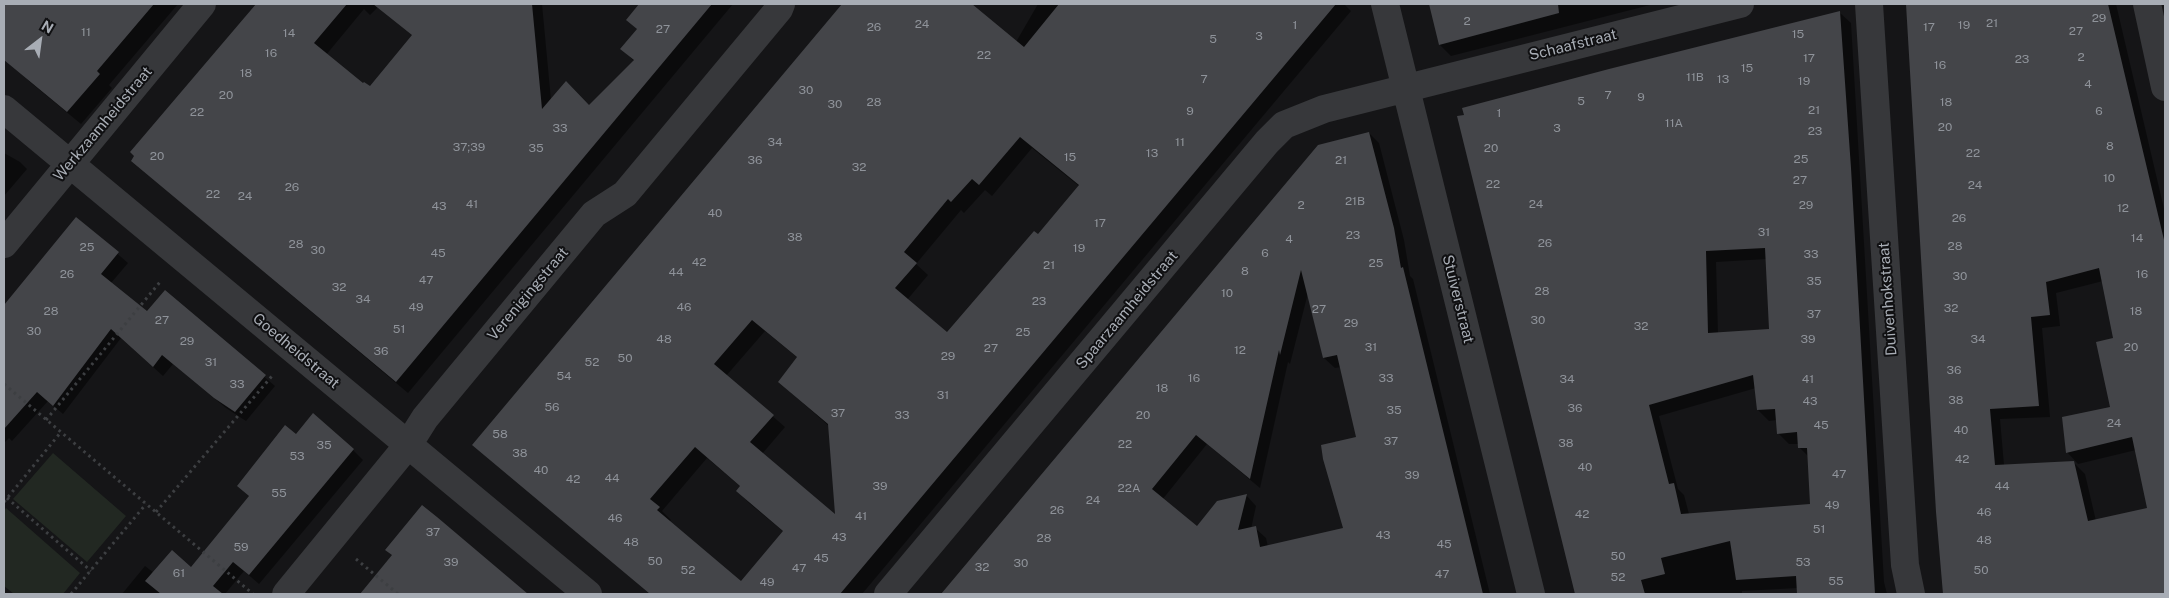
<!DOCTYPE html>
<html>
<head>
<meta charset="utf-8">
<style>
	body { margin:0 }
	#map { position:relative; width:2169px; height:598px; overflow:hidden; background:#151517; font-family:"Public Sans",sans-serif }
	canvas { display:block }
	.frame { position:absolute; inset:0; border:5px solid #a8adb5; pointer-events:none }
	.north { position:absolute; left:15px; top:15px; width:50px; height:50px; -webkit-text-stroke:4px #101012; paint-order:stroke; rotate:30deg; font-size:14px; font-weight:700; line-height:20px; text-align:center; color:#a8adb5 }
	.north::after { content:''; display:block; margin:auto; width:18px; height:22px; background:#a8adb5; clip-path:polygon(50% 0,100% 100%,50% 72%,0 100%) }
</style>
</head>
<body>
<div id="map">
<canvas width="2169" height="598"></canvas>
<div class="frame"></div>
<div class="north">N</div>
</div>
<script>
const g = document.querySelector('canvas').getContext('2d');
g.lineJoin = 'round';
function fill(path, color) { g.fillStyle = color; g.fill(path, 'evenodd'); }
function strokePath(path, color, width, dash) { g.strokeStyle = color; g.lineWidth = width; g.lineCap = dash ? 'butt' : 'round'; g.setLineDash(dash || []); g.stroke(path); }
function label(font, color, halo, rows, align = 'center') {
  g.font = font + ' "Public Sans",sans-serif'; g.lineWidth = 4; g.setLineDash([]); g.textBaseline = 'middle'; g.strokeStyle = halo; g.fillStyle = color; for (const [text, x, y, turn = 0] of rows) {
    g.save(); g.translate(x, y); g.rotate((+turn || 0) * Math.PI / 180); g.textAlign = isNaN(turn) ? turn : align; if (halo) g.strokeText(text, 0, 0); g.fillText(text, 0, 0); g.restore();
  }
}
const green = new Path2D(`
	M53 453 126 516 87 562 13 499Z
	M6 508 80 573 63 594H14L4 586V511Z`);
const shadow = new Path2D(`
	M4 4H178L109 85 112 88 81 124 30 82 17 69 19 68 4 55Z
	M256 4H381L370 15 364 9 326 55 363 85 370 88 439 4H542L551 100 589 106 634 61 622 49 638 30 628 20 641 4H733L408 393 145 172 132 152Z
	M843 4H970L1016 42 1038 4H1344L1351 11 862 594H650L473 445ZM1032 148 1079 186 1038 236 947 333 907 300 928 275 916 264 961 210 964 213 985 190 992 196ZM765 331 798 358 779 382 829 426 837 517 762 454 785 427 726 376ZM707 458 741 487 738 491 749 503 784 532 741 583 669 522 671 520 662 511Z
	M1430 4H1654L1451 56 1440 45Z
	M1907 4H2116L2165 213V594H1949L1940 551ZM2103 281 2115 339 2111 408 2067 452 2078 464 2136 450 2148 509 2096 521 2085 474 2073 462 2004 465 2000 419 2050 417 2042 328 2060 326 2056 293Z
	M1840 13 1851 23 1884 582 1887 594H1798V588L1742 591V594H1576L1459 117ZM1767 259 1770 331 1718 334 1716 262ZM1756 388 1758 410 1769 421 1777 420 1778 433 1789 444H1799V447L1809 457 1811 505 1689 514 1684 495 1678 489 1659 416Z
	M1369 133 1379 143 1404 240 1410 276 1413 279 1490 594H1193L1192 589 1188 594H1140L1118 577 1104 594H942L1319 146ZM1308 293 1324 358 1335 368 1341 367 1358 438 1344 529 1268 547 1266 538 1255 528 1251 529 1256 506 1246 495 1197 528 1162 500 1207 444 1260 488 1288 362 1290 364Z
	M4 153 20 162 27 169 4 196Z
	M77 219 128 263 111 283 147 313 165 292 275 386 246 421 226 408 173 364 163 376 121 338 63 414 48 401 12 441 9 438 4 443V306Z
	M296 436 353 450 363 460 259 584 244 571 225 594H122L145 566 154 573 192 569 250 497 238 486Z
	M422 507 527 594H361L393 556Z`);
const building = new Path2D(`
	M4 4H154L97 71 100 74 67 112 4 60Z
	M256 4H347L314 43 363 83 364 82 370 86 412 35 373 4H532L542 109 566 81 589 105 634 60 620 49 637 29 626 20 639 4H712L396 382 131 161 134 156 130 152Z
	M842 4H972L1024 47 1059 4H1336L840 594H650L472 445ZM1020 137 1079 185 1038 234 1034 231 947 332 895 288 917 263 904 252 948 199 951 202 972 179 979 185ZM752 320 797 357 778 382 828 424 835 514 750 442 774 415 714 364ZM695 447 740 486 736 491 783 531 741 581 657 510 660 507 650 499Z
	M1429 4H1558L1559 13 1439 45Z
	M1906 4H2108L2165 244V594H1943L1936 512ZM2099 268 2113 338 2096 342 2110 407 2062 417 2066 453 2132 437 2147 508 2088 521 2074 461 1995 465 1990 409 2039 406 2031 317 2050 315 2046 282Z
	M1840 11 1851 168 1875 594H1797L1796 576 1736 580 1730 541 1661 558 1665 574 1641 580 1645 594H1575L1457 116 1464 115 1462 108 1609 69ZM1765 248 1769 329 1708 333 1706 251ZM1753 375 1757 410 1775 409 1777 434 1797 432 1798 448H1807L1810 504 1681 514 1674 483 1669 484 1649 405Z
	M1369 132 1394 228 1401 268 1403 267 1483 594H941L1318 145ZM1301 270 1323 358 1337 355 1356 437 1321 445 1323 459 1343 528 1260 547 1256 526 1238 530 1247 494 1217 501 1197 526 1152 489 1196 435 1250 479 1279 350 1280 355Z
	M76 217 119 252 101 274 147 311 165 290 266 375 235 412 214 398 162 355 153 367 111 329 53 406 37 392 4 429V305Z
	M313 413 354 449 249 575 233 562 213 586 223 594H161L145 581 172 550 191 567 249 496 237 486 285 425 296 434Z
	M422 505 437 517 528 594H360L392 555 385 550Z`);
const path = new Path2D(`
	M4 384 253 594
	M46 420 160 282
	M7 498 91 571
	M4 502 61 432
	M156 512 272 376
	M356 559 398 594
	M71 594 146 504`);
const minor = new Path2D(`
	M1385 4 1531 594
	M1869 4 1905 565 1911 594
	M2147 4 2165 87
	M4 109 588 594
	M4 244 202 4
	M286 594 408 445 425 418 594 214 625 194 779 9 781 4
	M888 594 1267 142 1284 125 1324 109 1740 4`);
const numberNames = [
	["29",2099,18],
	["2",1467,21],
	["21",1992,23],
	["24",922,24],
	["1",1295,25],
	["19",1964,25],
	["26",874,27],
	["17",1929,27],
	["27",663,29],
	["27",2076,31],
	["11",86,32],
	["14",289,33],
	["15",1798,34],
	["3",1259,36],
	["5",1213,39],
	["16",271,53],
	["22",984,55],
	["2",2081,57],
	["17",1809,58],
	["23",2022,59],
	["16",1940,65],
	["15",1747,68],
	["18",246,73],
	["11B",1695,77],
	["7",1204,79],
	["13",1723,79],
	["19",1804,81],
	["4",2088,84],
	["30",806,90],
	["20",226,95],
	["7",1608,95],
	["9",1641,97],
	["5",1581,101],
	["28",874,102],
	["18",1946,102],
	["30",835,104],
	["21",1814,110],
	["9",1190,111],
	["6",2099,111],
	["22",197,112],
	["1",1499,113],
	["11A",1674,123],
	["20",1945,127],
	["33",560,128],
	["3",1557,128],
	["23",1815,131],
	["34",775,142],
	["11",1180,142],
	["8",2110,146],
	["37;39",469,147],
	["35",536,148],
	["20",1491,148],
	["13",1152,153],
	["22",1973,153],
	["20",157,156],
	["15",1070,157],
	["25",1801,159],
	["36",755,160],
	["21",1341,160],
	["32",859,167],
	["10",2109,178],
	["27",1800,180],
	["22",1493,184],
	["24",1975,185],
	["26",292,187],
	["22",213,194],
	["24",245,196],
	["21B",1355,201],
	["41",472,204],
	["24",1536,204],
	["2",1301,205],
	["29",1806,205],
	["43",439,206],
	["12",2123,208],
	["40",715,213],
	["26",1959,218],
	["17",1100,223],
	["31",1764,232],
	["23",1353,235],
	["38",795,237],
	["14",2137,238],
	["4",1289,239],
	["26",1545,243],
	["28",296,244],
	["28",1955,246],
	["25",87,247],
	["19",1079,248],
	["30",318,250],
	["45",438,253],
	["6",1265,253],
	["33",1811,254],
	["42",699,262],
	["25",1376,263],
	["21",1049,265],
	["8",1245,271],
	["44",676,272],
	["26",67,274],
	["16",2142,274],
	["30",1960,276],
	["47",426,280],
	["35",1814,281],
	["32",339,287],
	["28",1542,291],
	["10",1227,293],
	["34",363,299],
	["23",1039,301],
	["49",416,307],
	["46",684,307],
	["32",1951,308],
	["27",1319,309],
	["28",51,311],
	["18",2136,311],
	["37",1814,314],
	["27",162,320],
	["30",1538,320],
	["29",1351,323],
	["32",1641,326],
	["51",399,329],
	["30",34,331],
	["25",1023,332],
	["48",664,339],
	["39",1808,339],
	["34",1978,339],
	["29",187,341],
	["31",1371,347],
	["20",2131,347],
	["27",991,348],
	["12",1240,350],
	["36",381,351],
	["29",948,356],
	["50",625,358],
	["31",211,362],
	["52",592,362],
	["36",1954,370],
	["54",564,376],
	["16",1194,378],
	["33",1386,378],
	["34",1567,379],
	["41",1808,379],
	["33",237,384],
	["18",1162,388],
	["31",943,395],
	["38",1956,400],
	["43",1810,401],
	["56",552,407],
	["36",1575,408],
	["35",1394,410],
	["37",838,413],
	["33",902,415],
	["20",1143,415],
	["24",2114,423],
	["45",1821,425],
	["40",1961,430],
	["58",500,434],
	["37",1391,441],
	["38",1566,443],
	["22",1125,444],
	["35",324,445],
	["38",520,453],
	["53",297,456],
	["42",1962,459],
	["40",1585,467],
	["40",541,470],
	["47",1839,474],
	["39",1412,475],
	["44",612,478],
	["42",573,479],
	["39",880,486],
	["44",2002,486],
	["22A",1129,488],
	["55",279,493],
	["24",1093,500],
	["49",1832,505],
	["26",1057,510],
	["46",1984,512],
	["42",1582,514],
	["41",861,516],
	["46",615,518],
	["51",1819,529],
	["37",433,532],
	["43",1383,535],
	["43",839,537],
	["28",1044,538],
	["48",1984,540],
	["48",631,542],
	["45",1444,544],
	["59",241,547],
	["50",1618,556],
	["45",821,558],
	["50",655,561],
	["39",451,562],
	["53",1803,562],
	["30",1021,563],
	["32",982,567],
	["47",799,568],
	["52",688,570],
	["50",1981,570],
	["61",179,573],
	["47",1442,574],
	["52",1618,577],
	["55",1836,581],
	["49",767,582]
];
const streetNames = [
	["Schaafstraat",1573,45,-14],
	["Werkzaamheidstraat",103,124,-50],
	["Verenigingstraat",528,294,-50],
	["Stuiverstraat",1458,299,76],
	["Duivenhokstraat",1888,299,-94],
	["Spaarzaamheidstraat",1127,310,-50],
	["Goedheidstraat",296,351,40]
];
fill(green, '#222822');
fill(shadow, '#0007');
fill(building, '#444549');
strokePath(path, '#3d3f42', 3, [2.5, 4]);
strokePath(minor, '#37383b', 28);
label('12px', '#8f939a', null, numberNames);
label('15px', '#a8adb5', '#101012', streetNames);
</script>
</body>
</html>
